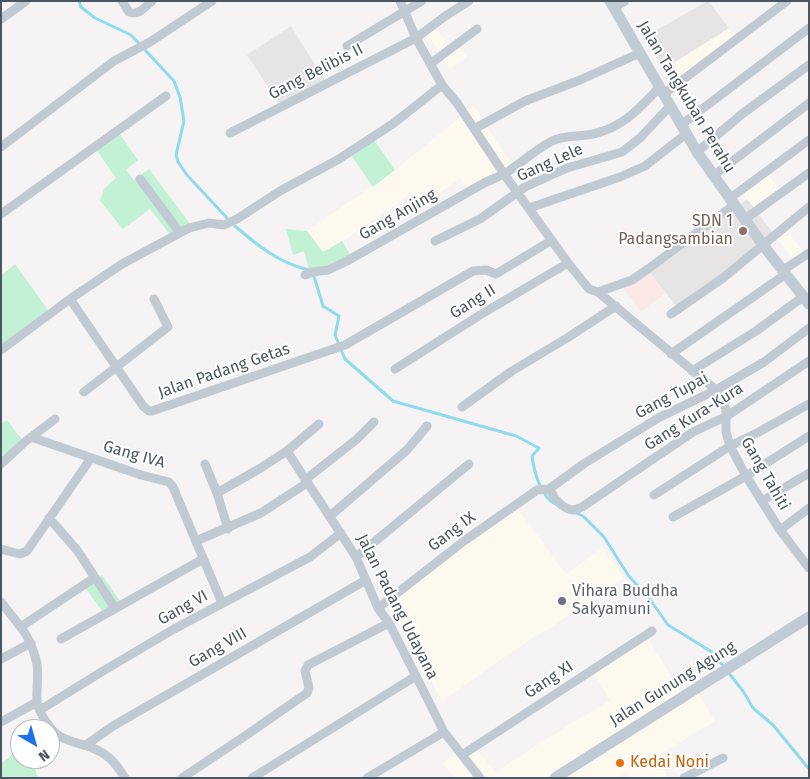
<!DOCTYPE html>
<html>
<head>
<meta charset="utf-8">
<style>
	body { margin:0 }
	#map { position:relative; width:810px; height:779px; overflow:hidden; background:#f5f3f3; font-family:"Fira Sans",sans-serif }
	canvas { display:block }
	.frame { position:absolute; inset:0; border:2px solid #4a5661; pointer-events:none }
	.north { position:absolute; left:10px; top:719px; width:50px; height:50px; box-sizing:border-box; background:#fff; border:1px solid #b7bbc0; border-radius:50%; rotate:142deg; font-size:14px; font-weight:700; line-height:20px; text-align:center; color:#4a5661 }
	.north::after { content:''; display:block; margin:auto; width:18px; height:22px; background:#1a73e8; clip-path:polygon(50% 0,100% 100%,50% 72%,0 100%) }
</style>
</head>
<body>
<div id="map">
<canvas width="810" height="779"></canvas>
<div class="frame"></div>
<div class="north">N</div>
</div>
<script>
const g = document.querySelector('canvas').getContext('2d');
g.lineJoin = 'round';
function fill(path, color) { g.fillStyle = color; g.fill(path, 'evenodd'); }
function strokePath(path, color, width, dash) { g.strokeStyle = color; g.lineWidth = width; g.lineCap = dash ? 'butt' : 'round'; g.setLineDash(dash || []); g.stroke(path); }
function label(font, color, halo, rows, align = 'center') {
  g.font = font + ' "Fira Sans",sans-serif'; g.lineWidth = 4; g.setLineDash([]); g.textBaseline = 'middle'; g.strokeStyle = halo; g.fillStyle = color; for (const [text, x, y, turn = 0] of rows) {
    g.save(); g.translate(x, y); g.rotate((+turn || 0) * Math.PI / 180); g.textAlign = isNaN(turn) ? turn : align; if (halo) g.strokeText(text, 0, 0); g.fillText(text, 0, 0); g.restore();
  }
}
const commercial = new Path2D(`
	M434 25 452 51 459 46 467 57 450 69 425 30Z
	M729 28 739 43 676 89 664 69Z
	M474 106 502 150 514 165 471 192 460 178 422 205 413 193 362 228 323 253 307 231 395 170Z
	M768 175 784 195 758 214 743 194Z
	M786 230 808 258 797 265 777 238Z
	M515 505 566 574 603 548 624 578 564 619 525 643 441 702 427 669 411 641 391 614 386 600Z
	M647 637 684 697 696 689 715 721 656 757 668 778H629L627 773 617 778H454L443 763 469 743 496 772 546 739 610 700 592 671Z`);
const education = new Path2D(`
	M708 1 729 28 664 69 644 37Z
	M291 26 328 86 281 107 247 55Z
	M747 199 777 238 680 311 650 273Z`);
const medical = new Path2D(`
	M650 273 666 293 641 311 619 283Z`);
const green = new Path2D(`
	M119 133 138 160 126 170 134 180 149 169 191 225 171 236 150 209 123 229 100 201 104 189 116 178 97 151Z
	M374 140 395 170 373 187 351 155Z
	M286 229 307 231 323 252 342 241 352 258 310 274 304 251 293 255Z
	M15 264 51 314 1 351V276Z
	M7 420 26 445 1 471V424Z
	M102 575 122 604 105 615 84 586Z
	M20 748V759H39L35 763 36 774 39 778H1V764Z`);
const stream = new Path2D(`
	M79 1 81 7 95 18 131 35 174 81 180 97 184 121 176 155 178 162 187 175 227 218
	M235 226C258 246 278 262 308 270
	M313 273 323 306 339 316 335 335 345 359 393 401 516 436 539 448 532 456C534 472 541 498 557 505
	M574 512 583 516 604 537 628 575 649 598 668 625 712 652 724 667
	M728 672 743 691 753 708 773 725 809 769`);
const street = new Path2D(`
	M122 1 129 12C138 16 145 7 152 1
	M400 1 416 38 442 85 457 103 504 174 568 263 589 289 598 292 632 280 648 269 734 205
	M614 8 625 1
	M1 19 26 1
	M347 46 422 1
	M430 64 477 29
	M664 94 787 1
	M681 125 809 28
	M474 129 525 101 580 80 640 53
	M230 133 416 38 444 17 469 1
	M1 147 114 61 150 42 212 1
	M697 152 742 114 809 65
	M713 176 809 103
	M140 179 180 233
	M729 199 809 140
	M529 208 620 177 645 166 686 134
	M1 214 166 96
	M745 219 809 173
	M435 241 480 219 525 187 567 168 622 152 640 138 670 106
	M783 270 809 253
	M305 275 313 272 328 270 347 261 484 183C490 180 498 177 504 174 521 164 534 150 552 141 564 135 579 137 593 134 624 127 638 109 660 87
	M598 292 716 390 726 409V432L730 446 746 476 780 530 809 568
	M70 299 143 406 149 411H152L345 345 473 271 486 270 496 274 552 240
	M671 314 723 278 809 207
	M1 350 70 299 122 264 189 228 209 223 224 225 237 219 280 191 339 159 394 123 442 85
	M671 354 786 274
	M395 369 480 315 568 263
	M692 371 756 331 803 297
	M84 392 168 327 154 299
	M462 407 512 371 567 338 616 306
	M31 437 141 475 169 482 173 487 222 603
	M287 451 356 557 378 608 389 623 416 676 444 732 480 778
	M1 464 26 441 55 419
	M205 464 217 493 228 529
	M305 480 357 439 374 422
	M550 488C552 497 563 510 574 510 577 509 580 508 582 507L693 432 727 416 809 361
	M217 493 259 469 287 451 319 424
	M654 495 730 446 757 433 809 404
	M762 501 809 473
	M330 516 407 450 427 426
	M673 517 746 476 809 436
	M49 518 77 550 115 608
	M780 530 809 508
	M196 541 261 513 307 483
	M1 549 20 554 27 551 91 458
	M356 557 469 464
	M1 602C19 626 30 633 37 664 39 676 36 690 37 702 38 710 44 719 49 726 60 743 83 742 99 751 111 757 118 767 125 778
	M378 608 464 541 537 490 549 489 585 463 660 417 716 390 764 362 809 328
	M22 626 94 578
	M61 639 203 559
	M1 659 31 643
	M40 710 103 671 174 629 310 557 341 533
	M1 722 37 702
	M86 745 113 726 366 580
	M462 755 652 631
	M182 778 245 736 307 693 309 688 305 671 308 665 389 623
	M252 778 416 676
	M367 778 444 732
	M684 778 723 758`);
const secondary = new Path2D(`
	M610 1 697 152 763 245 809 304
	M555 778 809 617`);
const markers = [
	[743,231,5,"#8d6e63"],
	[562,601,5,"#6b7280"],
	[620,763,5,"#e8710a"]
];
const streetNames = [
	["Gang Belibis II",316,72,-27],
	["Jalan Tangkuban Perahu",686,97,59],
	["Gang Lele",550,163,-24],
	["Gang Anjing",398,215,-30],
	["Gang II",473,302,-32],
	["Jalan Padang Getas",224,371,-19],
	["Gang Tupai",672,396,-28],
	["Gang Kura-Kura",694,417,-32],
	["Gang IVA",134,455,16],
	["Gang Tahiti",765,474,60],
	["Gang IX",452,532,-37],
	["Jalan Padang Udayana",397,607,63],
	["Gang VI",183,608,-29],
	["Gang VIII",218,648,-30],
	["Gang XI",549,680,-33],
	["Jalan Gunung Agung",673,684,-32]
];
const educationNames = [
	["SDN 1",733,222],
	["Padangsambian",733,240]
];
const worshipNames = [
	["Vihara Buddha",572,592],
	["Sakyamuni",572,610]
];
const foodNames = [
	["Kedai Noni",630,763]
];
fill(commercial, '#fdf9ef');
fill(education, '#e6e4e5');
fill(medical, '#fce8e6');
fill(green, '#c3f1d5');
strokePath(stream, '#90daee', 3);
strokePath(street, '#c1cad2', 9);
strokePath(secondary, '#c1cbd6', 11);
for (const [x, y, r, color] of markers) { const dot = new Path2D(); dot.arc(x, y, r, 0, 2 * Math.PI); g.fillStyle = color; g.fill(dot); strokePath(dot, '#fff', 2); }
label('16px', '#4a5661', '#fff', streetNames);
label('16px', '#785e54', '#fff', educationNames, 'right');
label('16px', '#5b616d', '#fff', worshipNames, 'left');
label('16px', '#c56008', '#fff', foodNames, 'left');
</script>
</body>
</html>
